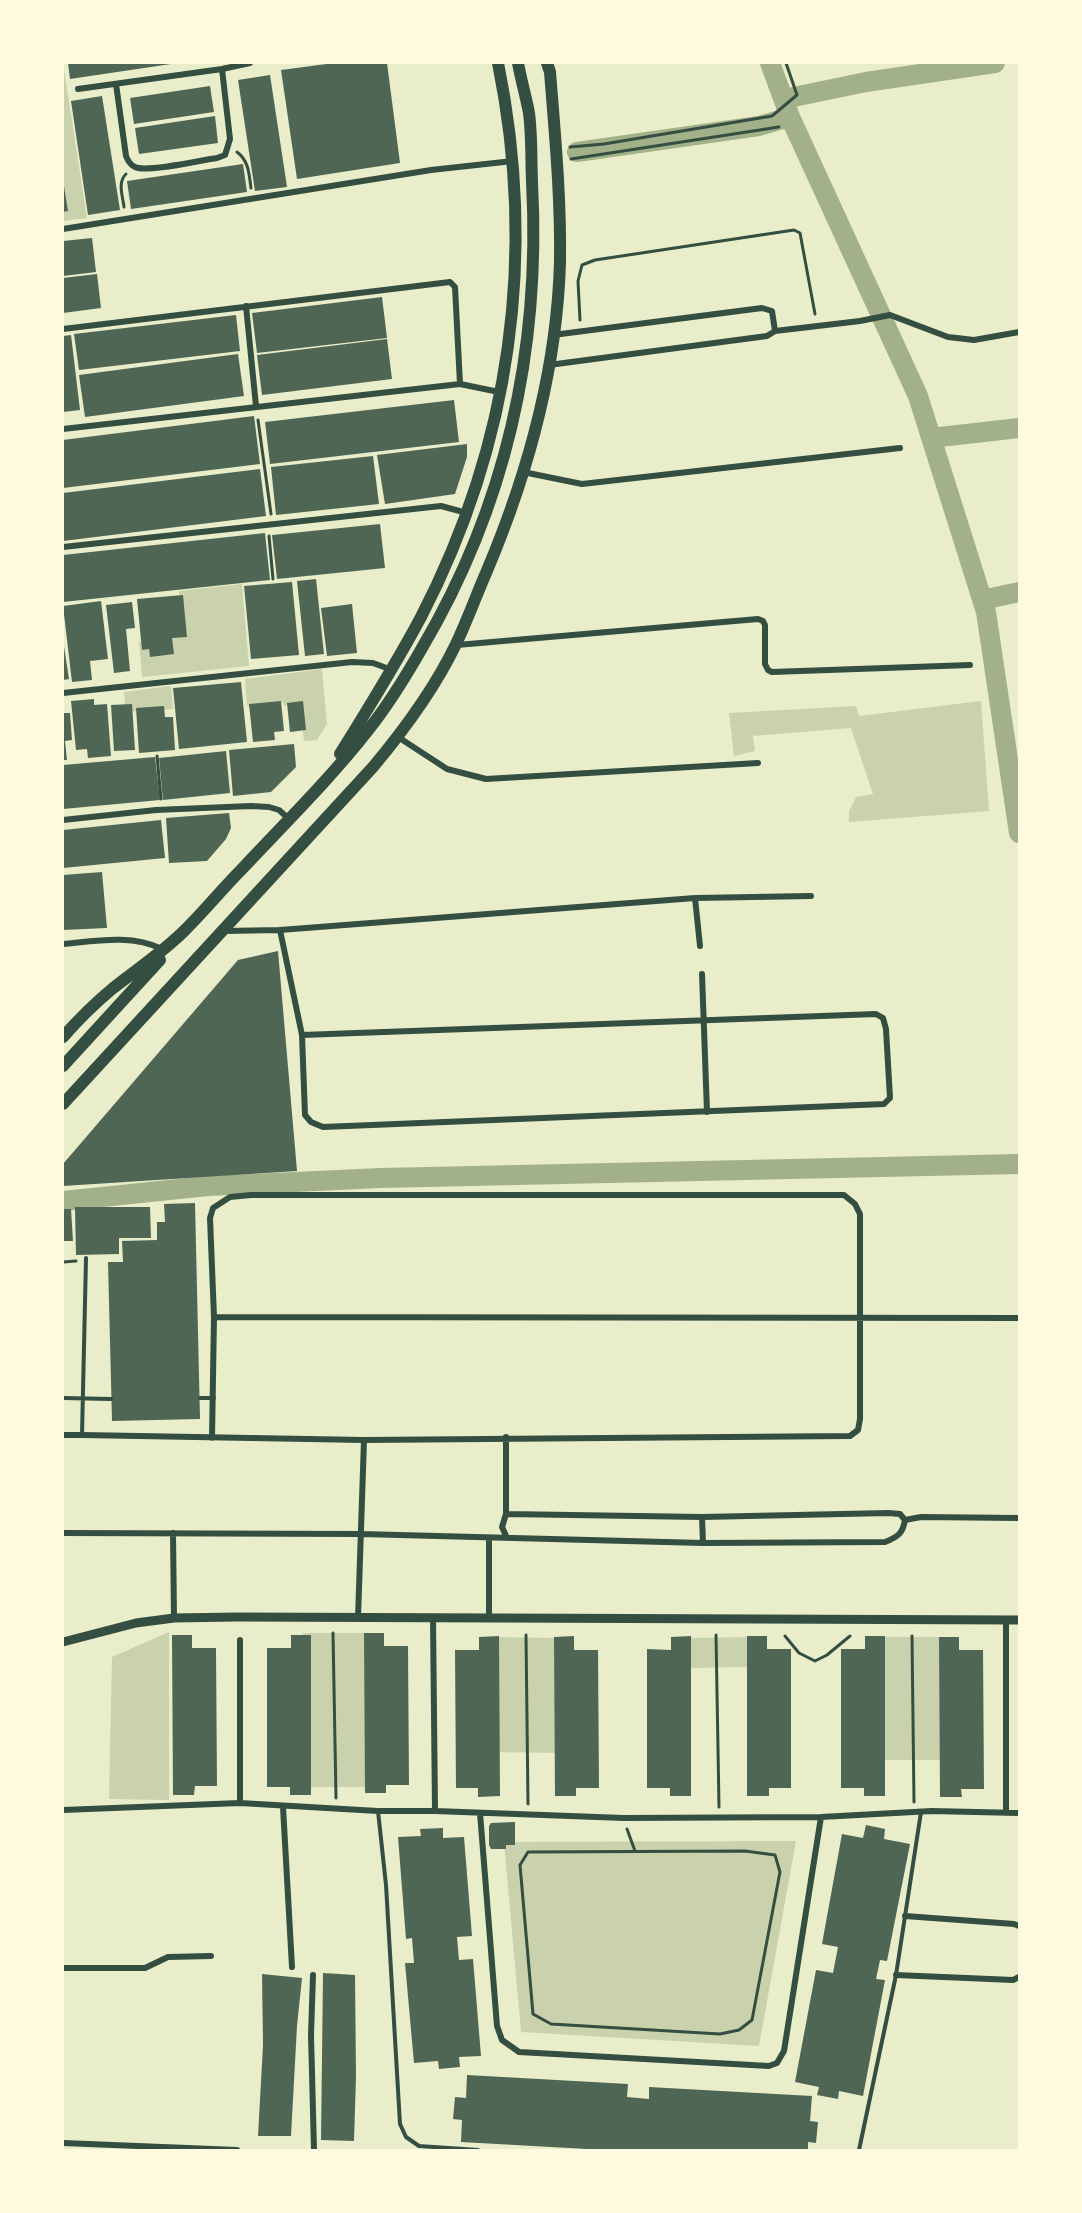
<!DOCTYPE html>
<html>
<head>
<meta charset="utf-8">
<style>
	body { margin:0 }
	#map { position:relative; width:1082px; height:2213px; overflow:hidden; background:#e9edc9; font-family:"Asap Condensed",sans-serif }
	canvas { display:block }
	.frame { position:absolute; inset:0; border:64px solid #fefae0; pointer-events:none }
</style>
</head>
<body>
<div id="map">
<canvas width="1082" height="2213"></canvas>
<div class="frame"></div>
</div>
<script>
const g = document.querySelector('canvas').getContext('2d');
g.lineJoin = 'round';
function fill(path, color) { g.fillStyle = color; g.fill(path, 'evenodd'); }
function strokePath(path, color, width, dash) { g.strokeStyle = color; g.lineWidth = width; g.lineCap = dash ? 'butt' : 'round'; g.setLineDash(dash || []); g.stroke(path); }
const green = new Path2D(`
	M63 63 87 218 63 221Z
	M242 584 249 666 142 677 139 642 182 634 179 591Z
	M322 669 327 724 317 740 304 741 299 704 284 706 283 702 247 706 245 679Z
	M171 686 173 709 126 712 124 692Z
	M981 701 989 811 849 822V811L856 797 873 794 851 728 753 736 755 751 734 756 729 713 856 706 859 716Z
	M169 1632V1800L109 1799 112 1657Z
	M303 1633H370L371 1787H303Z
	M495 1637 559 1638 558 1753 493 1752Z
	M749 1637V1667L688 1668V1638Z
	M883 1637H940L941 1760H884Z
	M796 1841 759 2046 521 2032 504 1842Z`);
const canal = new Path2D(`
	M770 63 790 117 918 396 986 612 1019 833
	M784 99 866 82 995 63
	M577 152 759 126 790 117
	M931 438 1019 428
	M982 600 1019 592
	M63 1201 208 1186 381 1178 1019 1164`);
const building = new Path2D(`
	M68 63H171V64L70 79Z
	M334 63H387L400 163 297 179 281 70Z
	M270 75 287 187 255 191 238 80Z
	M210 86 214 112 134 124 130 98Z
	M102 96 120 210 88 215 71 101Z
	M215 116 218 143 139 154 135 128Z
	M243 164 247 192 131 209 127 181Z
	M64 186 68 211 63 212V187Z
	M92 238 96 272 63 276V241Z
	M97 274 101 308 63 313V278Z
	M382 297 387 338 257 353 252 313Z
	M236 315 240 351 79 370 74 334Z
	M71 335 80 410 63 412V336Z
	M387 339 392 379 262 395 257 355Z
	M238 354 244 396 85 417 79 375Z
	M454 400 459 442 270 464 265 422Z
	M254 416 260 464 63 488V440Z
	M467 444V457L455 494 385 504 377 455Z
	M373 456 379 504 276 515 271 467Z
	M260 469 266 516 63 541V493Z
	M380 524 385 568 277 579 272 535Z
	M265 533 270 580 63 602V555Z
	M316 579 324 654 305 656 297 581Z
	M292 582 299 655 251 659 244 586Z
	M183 595 187 637 172 638 174 654 150 657 149 649 142 650 137 599Z
	M101 601 108 659 90 661 92 680 72 682 63 606Z
	M132 602 135 628 126 629 130 671 114 673 106 605Z
	M352 604 357 653 327 656 321 608Z
	M63 640 69 679 63 680Z
	M241 682 247 742 179 749 173 688Z
	M94 699V705L107 704 111 756 88 758 87 749 76 750 71 701Z
	M281 701 284 731 274 732 275 740 253 742 249 704Z
	M303 701 306 730 290 732 287 703Z
	M132 704 135 750 114 751 111 705Z
	M164 706 165 717H173L175 750 139 753 136 708Z
	M63 713H70L72 740 65 741 67 760H63Z
	M294 744 296 767 271 792 233 796 229 750Z
	M226 751 230 793 163 800 159 758Z
	M155 757 160 800 63 809V765Z
	M229 813 231 828 226 839 207 861 169 863 166 818Z
	M161 820 165 858 63 868V830Z
	M102 872 107 928 63 930V875Z
	M278 951 297 1171 63 1186V1164L238 960Z
	M195 1203 200 1419 112 1421 108 1262H123L122 1241 157 1240V1222H165L164 1204Z
	M75 1207H150L151 1238H119V1254L76 1255Z
	M63 1209H71L73 1241H63Z
	M364 1633H384V1646H408L409 1785H386V1793H365Z
	M172 1635H192V1648H216L217 1786H195L194 1795H173Z
	M291 1635H311V1795H290V1787H267V1648H291Z
	M499 1636 500 1796 478 1797V1788H456L455 1650H479V1637Z
	M574 1636V1650H598L599 1788H576V1796H555L554 1637Z
	M691 1636V1796H670V1788H647V1649L671 1650V1637Z
	M747 1636H767V1649H791V1788H769V1796H747Z
	M865 1636H885V1796H864V1788H841V1649H865Z
	M939 1637H959V1650H983L984 1789H961L962 1797H940Z
	M515 1822V1845H506V1849H491L489 1845V1826L491 1823Z
	M866 1825 885 1829 884 1839 910 1844 887 1961 880 1960 876 1979 885 1980 863 2096 839 2091 838 2099 817 2095 819 2087 795 2082 816 1970 833 1973 838 1947 822 1944 842 1834 863 1838Z
	M443 1828V1838L464 1837 472 1936 457 1937 459 1960 473 1959 481 2056 459 2057 460 2067 439 2069 438 2061 414 2063 405 1963H414L412 1938 406 1939 398 1837 421 1836 420 1829Z
	M323 1973 355 1975 356 2076 354 2141 321 2140Z
	M262 1974 302 1978 297 2026 291 2136H258L263 2045Z
	M467 2075 628 2084 627 2097 649 2099V2087L812 2096 810 2121 818 2122 816 2143 808 2142V2150H605L461 2142 462 2120 453 2119 455 2097 466 2098Z`);
const path = new Path2D(`
	M570 147 604 144 772 116 797 95 786 63
	M237 152C249 161 249 174 251 188
	M571 159 779 127
	M124 207C123 197 117 182 126 174
	M580 320 578 281 582 265 595 260 794 230 800 233 815 314
	M258 420 271 514
	M269 536 273 579
	M157 756 161 799
	M63 1262 76 1261
	M333 1633 336 1798
	M526 1635 528 1804
	M716 1635 719 1807
	M785 1636 799 1653 815 1661 827 1655 850 1636
	M912 1636 914 1802
	M627 1829 635 1851
	M745 1851 775 1855 780 1872 752 2020 739 2030 720 2034 551 2024 533 2014 520 1865 528 1852Z`);
const service = new Path2D(`
	M63 1398 111 1399
	M200 1398H214
	M82 1435 86 1258
	M378 1811 386 1885 400 2124 406 2137 419 2146 478 2150
	M859 2150 896 1975 921 1812`);
const minor = new Path2D(`
	M116 84 126 156C128 161 130 165 135 167 147 173 201 160 217 158L225 155 230 139 222 69
	M78 89 222 69 250 63
	M63 229 431 170 513 161
	M246 306 256 406
	M63 329 450 282 455 287 460 384
	M775 331 860 321 890 315 948 337 974 340 1019 332
	M549 365 767 336 775 331 772 311 762 308 553 335
	M63 429 460 384 499 392
	M523 472 582 484 900 448
	M63 547 441 506 467 513
	M457 645 758 619 763 621 765 625V664L768 670 772 672 970 665
	M63 693 352 662 373 663 392 670
	M398 737 447 769 486 779 758 763
	M63 820 156 810 251 806 269 807 279 810 289 819
	M695 898 700 946
	M280 930 302 1035 305 1115 311 1122 323 1127 884 1104 890 1098 886 1029 883 1018 876 1014 302 1035
	M225 931 280 930 695 898 811 896
	M63 944C96 941 131 934 162 949
	M702 974 707 1112
	M214 1317 1019 1318
	M63 1435H82L364 1440 850 1436 858 1430 860 1419V1214L855 1204 844 1195H251L230 1197 213 1208 210 1218 214 1317 212 1438
	M506 1437V1514
	M702 1517 703 1543
	M905 1520 921 1517 1019 1518
	M63 1533 361 1534 703 1543 885 1542C898 1537 903 1533 905 1520L900 1514 889 1513 702 1517 506 1514 502 1527 507 1538
	M173 1533 174 1618
	M358 1618 364 1440
	M433 1618 435 1811
	M489 1618V1538
	M1006 1620V1813
	M240 1640V1803
	M283 1807 292 1967
	M63 1810 240 1803 378 1811H435L624 1818 821 1817 932 1811 1019 1813
	M480 1813 497 2026 502 2040 519 2052 769 2066 777 2063 784 2051 821 1817
	M905 1916 1014 1924 1019 1926
	M63 1968H145L168 1957 211 1956
	M313 1975 311 2035 314 2150
	M896 1975 1013 1980 1019 1977
	M63 2143 237 2150`);
const tertiary = new Path2D(`
	M63 1642 136 1623 174 1618 237 1617 1019 1620`);
const primary = new Path2D(`
	M340 754C368 709 396 664 421 617 511 443 537 255 498 63
	M63 1037C78 1020 94 1004 112 989 137 969 165 951 187 928 206 909 223 888 242 869 285 823 330 779 369 729 389 704 406 676 422 648 507 504 541 349 532 182 531 159 532 136 529 113 526 97 521 80 518 63
	M63 1066 160 960
	M63 1104 373 767C404 730 435 688 456 644 467 621 476 596 486 573 528 474 557 369 560 262 561 198 555 135 550 72L547 63`);
fill(green, '#cad2ad');
strokePath(canal, '#a3b18a', 20);
fill(building, '#4f6655');
strokePath(path, '#344e41', 3);
strokePath(service, '#344e41', 4);
strokePath(minor, '#344e41', 6);
strokePath(tertiary, '#344e41', 9);
strokePath(primary, '#344e41', 12);
</script>
</body>
</html>
